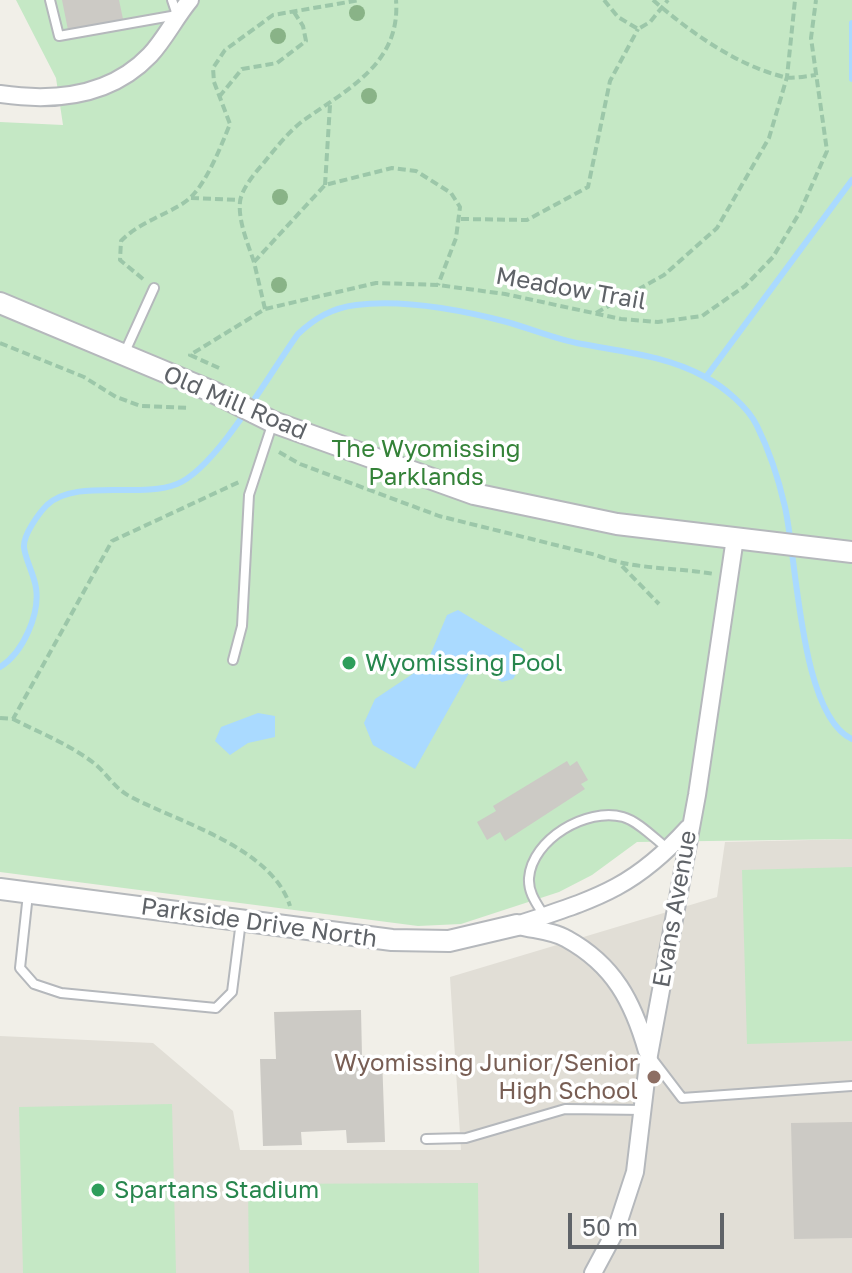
<!DOCTYPE html>
<html>
<head>
<meta charset="utf-8">
<style>
	body { margin:0 }
	#map { position:relative; width:852px; height:1273px; overflow:hidden; background:#f1efe8; font-family:"Golos Text",sans-serif }
	canvas { display:block }
	.scale { position:absolute; left:568px; top:1213px; width:156px; height:36px; box-sizing:border-box; border:4px solid #5f6368; border-top:0; padding-left:10px; font-size:24px; line-height:28px; white-space:nowrap; color:#5f6368; -webkit-text-stroke:6px #fff; paint-order:stroke }
</style>
</head>
<body>
<div id="map">
<canvas width="852" height="1273"></canvas>
<div class="scale">50 m</div>
</div>
<script>
const g = document.querySelector('canvas').getContext('2d');
g.lineJoin = 'round';
function fill(path, color) { g.fillStyle = color; g.fill(path, 'evenodd'); }
function strokePath(path, color, width, dash) { g.strokeStyle = color; g.lineWidth = width; g.lineCap = dash ? 'butt' : 'round'; g.setLineDash(dash || []); g.stroke(path); }
function label(font, color, halo, rows, align = 'center') {
  g.font = font + ' "Golos Text",sans-serif'; g.lineWidth = 7; g.setLineDash([]); g.textBaseline = 'middle'; g.strokeStyle = halo; g.fillStyle = color; for (const [text, x, y, turn = 0] of rows) {
    g.save(); g.translate(x, y); g.rotate((+turn || 0) * Math.PI / 180); g.textAlign = isNaN(turn) ? turn : align; if (halo) g.strokeText(text, 0, 0); g.fillText(text, 0, 0); g.restore();
  }
}
const education = new Path2D(`
	M852 839V1273H0V1036L153 1043 233 1111 240 1150H461L450 977 717 897 725 842Z`);
const green = new Path2D(`
	M16 0H852V839L637 842 592 875 559 892 461 924 418 926 0 872V122L63 125 56 78Z
	M852 867V1041L747 1044 742 870Z
	M172 1104 176 1273H23L19 1107Z
	M478 1183 479 1273H249L248 1184Z`);
const water = new Path2D(`
	M458 610 523 649 525 660 513 679 502 682 480 669 469 673 415 769 373 745 364 723 375 699 426 665 447 615Z
	M258 713 275 716V737L248 743 230 755 215 741 221 727Z`);
const stream = new Path2D(`
	M852 23V79
	M706 377 852 180
	M0 667C23 653 40 614 36 588 34 574 25 559 24 547 23 535 39 513 47 505 76 478 139 499 177 484 217 468 271 371 298 334 315 318 332 308 356 305 404 299 461 310 507 322 532 329 557 340 582 344 624 352 667 356 705 377 724 387 748 407 757 426 769 450 779 481 785 507 797 560 800 715 852 739`);
const building = new Path2D(`
	M62 0H119L123 19 68 30Z
	M567 761 570 766 577 761 588 780 581 784 585 789 505 841 500 832 487 840 477 822 496 811 493 806Z
	M361 1010 362 1056H382L385 1142 347 1143 346 1130 301 1132 302 1145 263 1146 260 1059H276L274 1012Z
	M852 1122V1238L794 1239 791 1123Z`);
const path = new Path2D(`
	M604 0 618 17 638 29 650 22 668 0
	M653 0C690 32 736 65 784 77 794 79 806 76 816 75
	M219 97 242 69 277 63 306 41 303 26 294 12
	M325 185 330 105
	M191 198 240 200
	M461 219 527 220 588 187 610 81 638 29
	M254 262C248 244 238 221 240 202 241 190 254 174 262 165 275 149 288 132 304 120 348 89 401 63 396 0
	M143 279 120 260 121 241C141 220 176 212 191 197 208 180 221 146 230 124L214 82 213 68 225 50 273 15 360 0
	M265 309 254 262 325 185 392 168 416 171 451 193 460 207 456 238 438 285
	M596 313 664 275 717 228 769 138 787 77 795 0
	M0 343 84 377 116 397 141 406 190 408
	M219 368 190 355 265 309 376 283 438 285 505 294 621 319 658 322 702 316 745 286 773 257 800 212 827 151 811 38 816 0
	M279 452 300 464 439 516 596 555C633 570 675 567 714 574
	M622 566 659 604
	M0 718 13 719 112 541 239 482
	M13 719C40 733 71 745 95 764 108 775 115 789 131 797 181 823 272 848 290 906`);
const service = new Path2D(`
	M50 0 59 36 177 15 172 0
	M124 354 154 288
	M233 660 242 626 249 495 273 422
	M28 894 20 968 34 984 61 993 216 1008 232 992 241 921
	M545 917C537 904 528 893 529 878 532 839 587 807 623 817 638 821 655 839 668 849
	M650 1056 682 1098 852 1086
	M426 1139 466 1138 565 1109 644 1110`);
const minor = new Path2D(`
	M0 94C54 102 110 97 150 55 165 39 175 18 190 0
	M517 925C594 899 632 890 688 828
	M519 926C534 930 554 931 567 939 614 965 633 1002 647 1051
	M593 1273 616 1230 635 1172 649 1055 697 795 735 538`);
const tertiary = new Path2D(`
	M0 303 213 392 273 422 474 494 617 524 852 552
	M0 889 392 940 449 941 517 925`);
const trees = [
	[357,13],
	[278,36],
	[369,96],
	[280,197],
	[279,285]
];
const markers = [
	[349,663,8,"#2e9e5b"],
	[654,1077,8,"#8d6e63"],
	[98,1190,8,"#2e9e5b"]
];
const streetNames = [
	["Meadow Trail",571,289,10],
	["Old Mill Road",235,403,23],
	["Evans Avenue",675,909,-80],
	["Parkside Drive North",259,923,8]
];
const parkNames = [
	["The Wyomissing",426,449],
	["Parklands",426,477]
];
const leisureNames = [
	["Wyomissing Pool",365,663],
	["Spartans Stadium",114,1190]
];
const educationNames = [
	["Wyomissing Junior/Senior",638,1063],
	["High School",638,1091]
];
fill(education, '#e1ded6');
fill(green, '#c5e8c5');
fill(water, '#aadaff');
strokePath(stream, '#aadaff', 6);
fill(building, '#cccac5');
strokePath(service, '#b5b8bc', 12);
strokePath(minor, '#b5b8bc', 20);
strokePath(tertiary, '#b5b8bc', 24);
strokePath(path, '#9cc7a9', 4, [8, 4]);
strokePath(service, '#fff', 8);
strokePath(minor, '#fff', 16);
strokePath(tertiary, '#fff', 20);
g.fillStyle = '#89b387';
for (const [x, y] of trees) { g.beginPath(); g.arc(x, y, 8, 0, 2 * Math.PI); g.fill(); }
for (const [x, y, r, color] of markers) { const dot = new Path2D(); dot.arc(x, y, r, 0, 2 * Math.PI); g.fillStyle = color; g.fill(dot); strokePath(dot, '#fff', 3); }
label('24px', '#5f6368', '#fff', streetNames);
label('24px', '#348238', '#fff', parkNames);
label('24px', '#27864d', '#fff', leisureNames, 'left');
label('24px', '#785e54', '#fff', educationNames, 'right');
</script>
</body>
</html>
